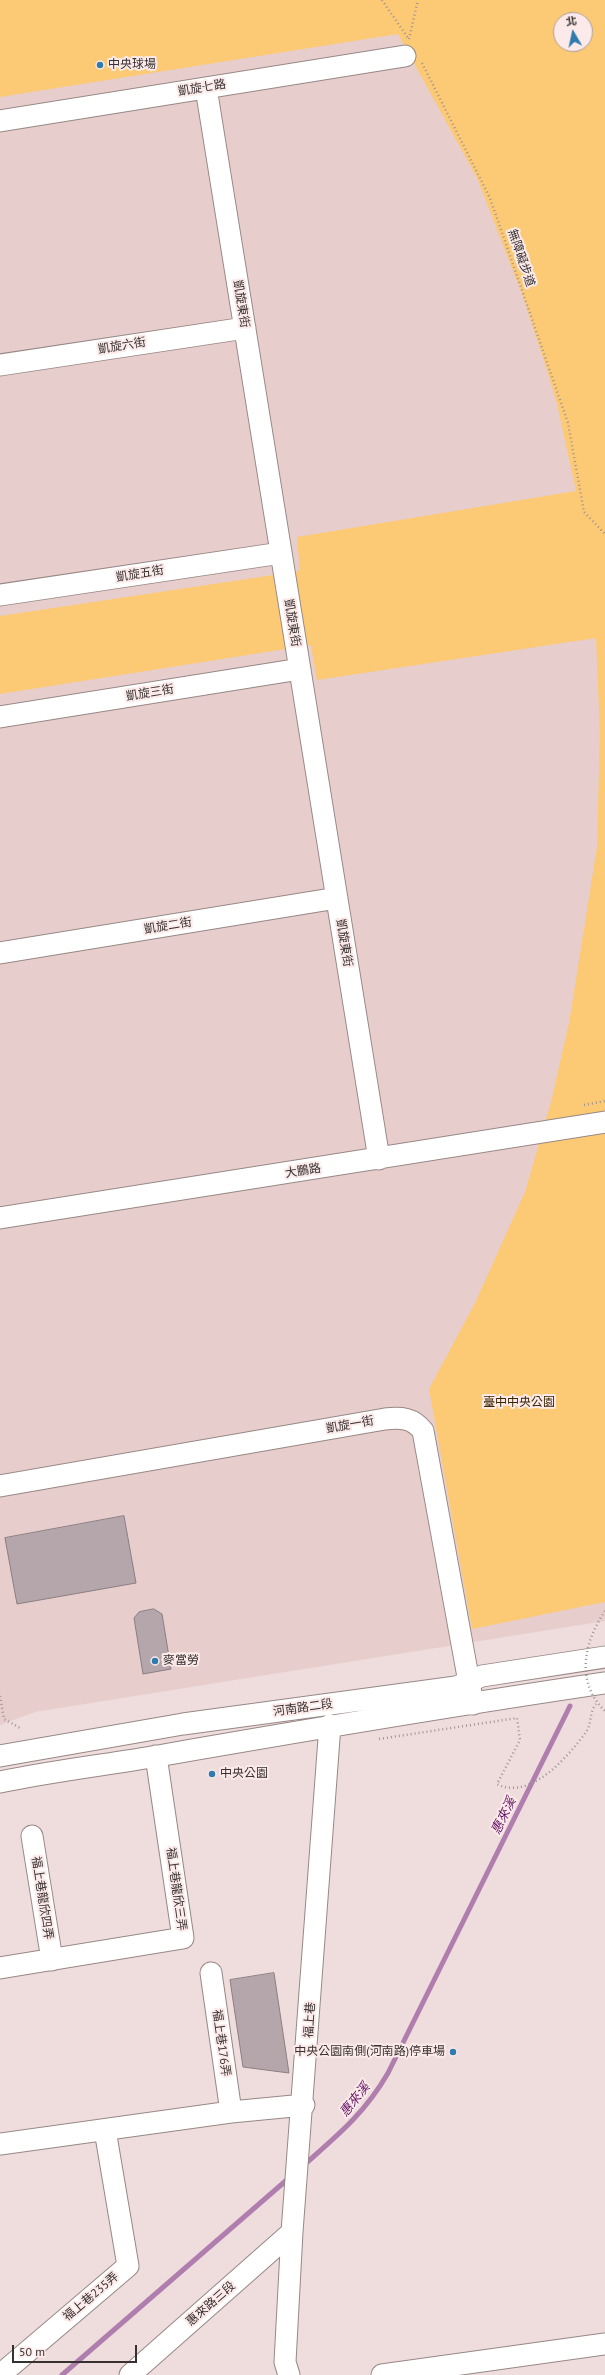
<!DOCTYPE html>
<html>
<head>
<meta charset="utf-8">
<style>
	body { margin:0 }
	#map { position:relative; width:605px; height:2375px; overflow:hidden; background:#eedddc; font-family:"PT Sans","Noto Sans TC",sans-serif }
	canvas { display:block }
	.north { position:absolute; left:553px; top:12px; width:40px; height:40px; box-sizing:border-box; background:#fbeae9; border:1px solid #ada09f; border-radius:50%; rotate:351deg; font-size:11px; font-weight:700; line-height:16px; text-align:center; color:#373131 }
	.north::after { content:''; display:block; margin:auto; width:14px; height:18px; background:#307bae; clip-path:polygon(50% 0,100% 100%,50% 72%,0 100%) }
	.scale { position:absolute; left:12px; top:2345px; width:125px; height:18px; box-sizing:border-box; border:2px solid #373131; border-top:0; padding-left:5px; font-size:12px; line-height:14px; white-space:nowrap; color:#373131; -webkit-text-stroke:3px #fbeae9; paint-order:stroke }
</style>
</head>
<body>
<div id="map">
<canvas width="605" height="2375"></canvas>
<div class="north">北</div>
<div class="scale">50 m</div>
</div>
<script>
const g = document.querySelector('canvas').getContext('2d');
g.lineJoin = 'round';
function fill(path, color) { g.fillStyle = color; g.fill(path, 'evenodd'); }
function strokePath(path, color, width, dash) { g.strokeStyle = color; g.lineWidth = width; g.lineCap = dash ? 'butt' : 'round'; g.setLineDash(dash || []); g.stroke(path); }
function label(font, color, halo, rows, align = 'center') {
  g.font = font + ' "PT Sans","Noto Sans TC",sans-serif'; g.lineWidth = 4; g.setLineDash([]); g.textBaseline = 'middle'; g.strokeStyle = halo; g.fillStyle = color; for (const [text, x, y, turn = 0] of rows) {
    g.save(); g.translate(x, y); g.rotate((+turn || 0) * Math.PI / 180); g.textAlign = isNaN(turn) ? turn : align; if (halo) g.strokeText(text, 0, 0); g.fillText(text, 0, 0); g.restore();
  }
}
const built = new Path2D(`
	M0 0H605V1621L35 1712 0 1725ZM561 20H585V44H561Z`);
const green = new Path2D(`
	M0 0H605V1602L472 1629 429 1389 475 1303 525 1192 551 1102 569 1023 597 847 600 734 596 638 317 680 311 645 0 694V616L300 571 297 537 576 491 557 404 545 364 522 294 477 178 398 34 0 97ZM561 20H585V44H561Z`);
const stream = new Path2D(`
	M304 2165C338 2135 365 2113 388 2073L570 1706
	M62 2375 289 2178`);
const building = new Path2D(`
	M124 1516 136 1583 17 1604 5 1538Z
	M154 1609 162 1614 171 1669 143 1674 134 1618 139 1612Z
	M274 1973 289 2073 243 2067 230 1980Z`);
const path = new Path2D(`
	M382 0 408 38
	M409 39 418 0
	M422 63 490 198 568 423 584 512 605 534
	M584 1105 605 1101
	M0 1696 4 1719 20 1728
	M379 1739 517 1718 520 1740 497 1784C530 1801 568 1757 586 1732 592 1723 589 1713 596 1704`);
const minor = new Path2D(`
	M206 88 379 1159
	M0 121 405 56
	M0 365 245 328
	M0 595 281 553
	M0 717 300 669
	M0 953 337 898
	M0 1218 605 1122
	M0 1486 385 1419C401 1417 413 1418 423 1431L473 1704
	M0 1756 183 1724 456 1687 482 1676 605 1657
	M0 1782C52 1771 105 1765 158 1756 307 1730 456 1705 605 1683
	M32 1836 52 1960
	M0 1968 183 1938 156 1756
	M211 1973 231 2112
	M0 2144 231 2112 304 2105
	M0 2375 128 2266 105 2130
	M130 2375 292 2232
	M289 2375 285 2362 292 2232 330 1725
	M382 2375 605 2344`);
const pathBridge = new Path2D(`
	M605 1611C584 1642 575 1682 605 1711`);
const markers = [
	[100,65,4,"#307bae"],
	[155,1661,4,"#307bae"],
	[212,1774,4,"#307bae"],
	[453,2052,4,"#307bae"]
];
const poiNames = [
	["中央球場",108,65],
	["麥當勞",163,1661],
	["中央公園",220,1774],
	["中央公園南側(河南路)停車場",445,2052,"right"]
];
const streetNames = [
	["凱旋七路",202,88,-9],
	["無障礙步道",521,258,71],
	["凱旋東街",241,304,81],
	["凱旋六街",122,346,-9],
	["凱旋五街",140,574,-9],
	["凱旋東街",292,623,81],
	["凱旋三街",150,693,-9],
	["凱旋二街",168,926,-9],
	["凱旋東街",344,943,81],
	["大鵬路",303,1171,-9],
	["凱旋一街",350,1425,-10],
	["河南路二段",303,1708,-8],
	["福上巷龍欣三弄",176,1889,82],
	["福上巷龍欣四弄",42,1898,81],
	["福上巷",310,2020,-86],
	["福上巷176弄",221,2043,82],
	["福上巷235弄",91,2297,-40],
	["惠來路三段",211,2304,-41]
];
const parkNames = [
	["臺中中央公園",519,1403]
];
const waterNames = [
	["惠來溪",504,1816,-64],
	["惠來溪",355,2100,-51]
];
fill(built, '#e7cecc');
fill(green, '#fcc974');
strokePath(stream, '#af7eae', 5);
fill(building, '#b4a6ab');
strokePath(building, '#8c7e83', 1);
strokePath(minor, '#978886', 23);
strokePath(path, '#a09493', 2.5, [1, 3]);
strokePath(minor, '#fff', 21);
strokePath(pathBridge, '#a09493', 2.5, [1, 3]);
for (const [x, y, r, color] of markers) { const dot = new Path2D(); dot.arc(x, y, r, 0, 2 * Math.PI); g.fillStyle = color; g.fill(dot); strokePath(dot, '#fbeae9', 1.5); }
label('12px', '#373131', '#fbeae9', poiNames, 'left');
label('12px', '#373131', '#fbeae9', streetNames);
label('12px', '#3a2600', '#fbeae9', parkNames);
label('italic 13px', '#661669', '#fbeae9', waterNames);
</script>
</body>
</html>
